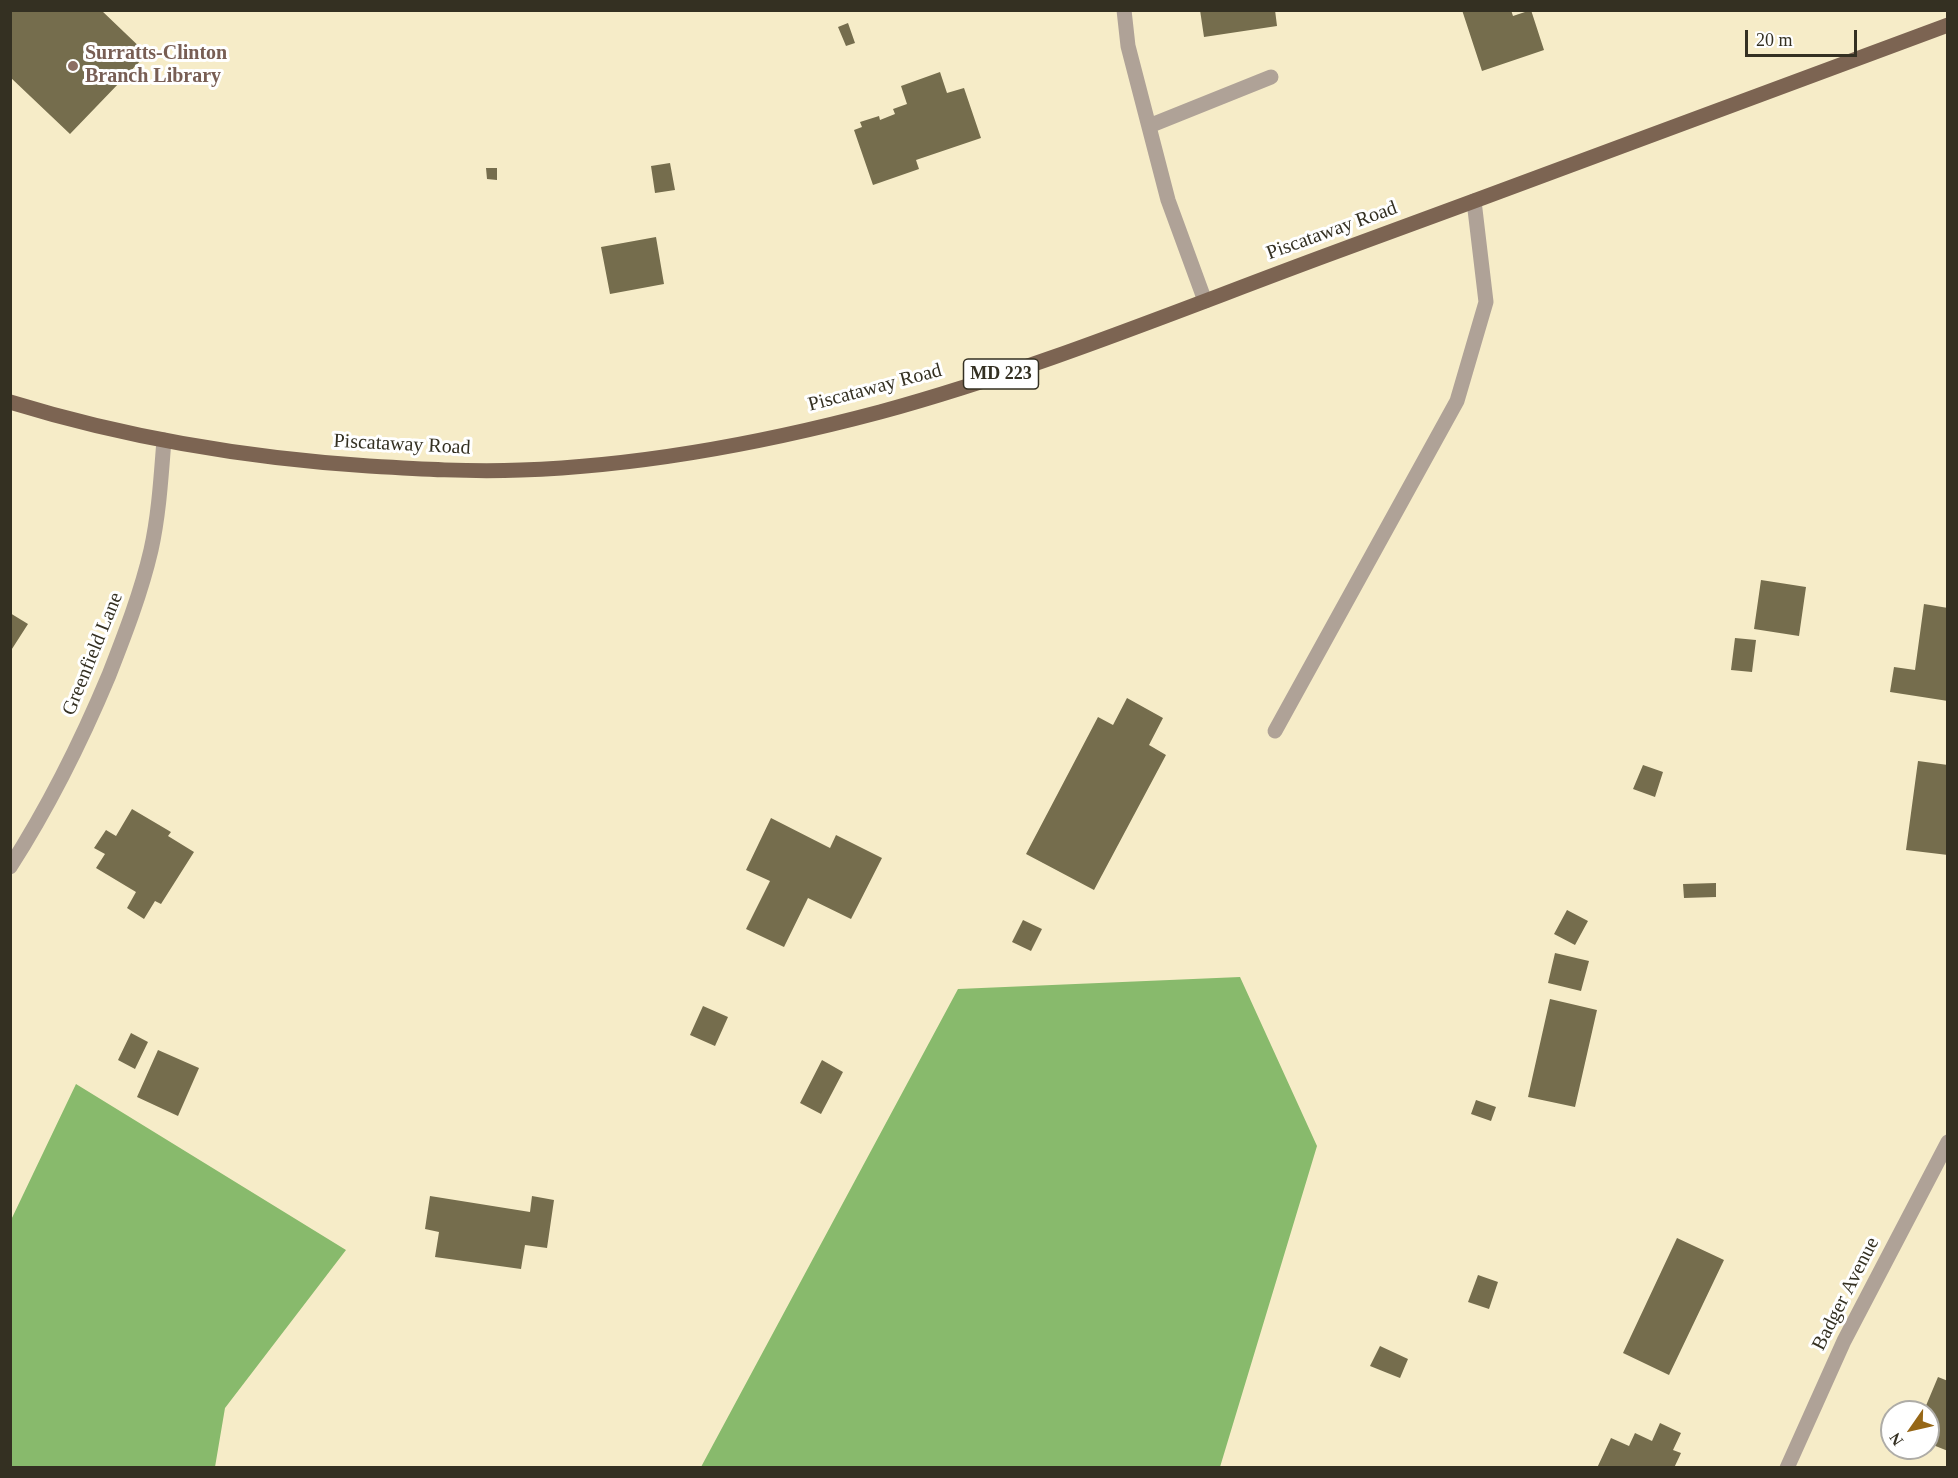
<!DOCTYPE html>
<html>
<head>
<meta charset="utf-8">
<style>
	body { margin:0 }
	#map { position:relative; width:1958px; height:1478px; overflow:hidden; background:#f6ecc8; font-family:"Times New Roman",serif }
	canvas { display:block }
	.frame { position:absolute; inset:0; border:12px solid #343022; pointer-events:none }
	.north { position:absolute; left:1880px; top:1400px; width:60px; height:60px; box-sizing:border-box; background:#fff; border:2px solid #aeaca7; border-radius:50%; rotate:236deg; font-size:16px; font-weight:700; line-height:24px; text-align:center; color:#343022 }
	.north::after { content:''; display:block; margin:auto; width:21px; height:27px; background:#966717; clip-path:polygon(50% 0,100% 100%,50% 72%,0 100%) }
	.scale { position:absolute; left:1745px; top:30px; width:112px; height:27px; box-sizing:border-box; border:3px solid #343022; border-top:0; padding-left:8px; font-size:18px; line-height:21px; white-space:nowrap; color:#343022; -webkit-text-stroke:4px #fff; paint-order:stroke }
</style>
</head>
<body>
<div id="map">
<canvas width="1958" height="1478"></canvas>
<div class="frame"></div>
<div class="north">N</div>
<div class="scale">20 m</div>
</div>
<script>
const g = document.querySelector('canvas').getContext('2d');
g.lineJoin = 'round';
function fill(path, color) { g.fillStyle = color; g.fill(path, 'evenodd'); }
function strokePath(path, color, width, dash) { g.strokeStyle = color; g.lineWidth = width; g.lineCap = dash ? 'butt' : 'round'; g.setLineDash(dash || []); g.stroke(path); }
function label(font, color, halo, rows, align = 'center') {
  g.font = font + ' "Times New Roman",serif'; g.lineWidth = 6; g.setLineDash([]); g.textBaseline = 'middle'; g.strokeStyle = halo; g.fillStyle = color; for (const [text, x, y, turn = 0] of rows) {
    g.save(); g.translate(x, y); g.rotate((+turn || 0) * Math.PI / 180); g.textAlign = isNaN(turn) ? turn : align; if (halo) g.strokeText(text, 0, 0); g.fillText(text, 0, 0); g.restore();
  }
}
const forest = new Path2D(`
	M1240 977 1317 1146 1220 1467H701L958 989Z
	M76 1084 346 1250 225 1408 215 1467H11V1220Z`);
const building = new Path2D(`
	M10 10H101L147 54 70 134 10 77Z
	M1200 10H1275L1277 26 1204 37Z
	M1462 10H1511L1513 16 1531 10 1544 50 1482 71Z
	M848 23 855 43 846 46 838 27Z
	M940 72 947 93 964 88 981 138 916 160 919 169 873 185 854 130 862 127 860 122 879 116 880 120 895 114 893 109 907 104 901 86Z
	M670 163 675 190 655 193 651 166Z
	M486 168H497V180L487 179Z
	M656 237 664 284 610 294 601 247Z
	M1761 580 1806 587 1799 636 1754 629Z
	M1924 604 1948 608V701L1890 692 1894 667 1915 670Z
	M10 613 28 624 10 652Z
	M1735 638 1756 640 1752 672 1731 670Z
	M1127 698 1163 718 1149 745 1166 755 1094 890 1026 854 1098 717 1113 725Z
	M1918 761 1948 765V855L1906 850Z
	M1643 765 1663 772 1655 797 1633 789Z
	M132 809 171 832 168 836 194 852 161 904 155 901 144 919 127 908 136 892 96 868 105 854 94 848 106 830 116 836Z
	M771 818 830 848 836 835 882 858 851 919 808 898 784 947 746 929 770 881 746 870Z
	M1716 883V897L1684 898 1683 884Z
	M1567 910 1588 921 1575 945 1554 934Z
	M1023 920 1042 929 1031 951 1012 942Z
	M1555 953 1589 961 1581 991 1548 983Z
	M1550 999 1597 1010 1575 1107 1528 1097Z
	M703 1006 728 1017 715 1046 690 1035Z
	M131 1033 148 1042 135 1069 118 1060Z
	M158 1050 199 1068 178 1116 137 1097Z
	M822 1060 843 1072 821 1114 800 1103Z
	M1476 1100 1496 1107 1491 1121 1471 1114Z
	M430 1196 530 1212 532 1196 554 1200 547 1248 525 1245 521 1269 435 1257 439 1232 425 1229Z
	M1677 1238 1724 1260 1669 1375 1623 1353Z
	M1478 1275 1498 1282 1489 1309 1468 1302Z
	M1380 1346 1408 1359 1400 1378 1370 1366Z
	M1938 1377 1948 1381V1451L1928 1443V1412H1916L1919 1406 1925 1408Z
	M1660 1423 1681 1433 1673 1450 1681 1453 1674 1468H1597L1611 1438 1629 1446 1635 1433 1652 1441Z`);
const service = new Path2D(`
	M1124 10 1128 46 1168 200 1205 301
	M1149 126 1271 77
	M1275 731 1457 401 1486 302 1474 201`);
const minor = new Path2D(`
	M10 867C49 806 81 742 109 675 125 634 141 593 151 550 159 514 161 477 164 440
	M1787 1468 1844 1341 1948 1142`);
const primary = new Path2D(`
	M10 402C127 438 247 458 369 466 419 469 470 472 521 470 639 466 767 442 880 412 1034 370 1181 309 1330 254 1536 178 1742 103 1948 25`);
const markers = [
	[73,66,6,"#8d6e63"]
];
const shields = [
	[1001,374,75]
];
const shieldNames = [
	["MD 223",1001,374]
];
const educationNames = [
	["Surratts-Clinton",85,54],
	["Branch Library",85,77]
];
const streetNames = [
	["Piscataway Road",1332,231,-20],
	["Piscataway Road",875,388,-15],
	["Piscataway Road",402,445,3],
	["Greenfield Lane",93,654,-68],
	["Badger Avenue",1846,1294,-63]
];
fill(forest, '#88ba6c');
fill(building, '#756d4d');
strokePath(service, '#afa297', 15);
strokePath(minor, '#afa297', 15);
strokePath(primary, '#7c6452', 15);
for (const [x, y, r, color] of markers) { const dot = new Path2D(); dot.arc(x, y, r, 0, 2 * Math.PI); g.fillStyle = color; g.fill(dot); strokePath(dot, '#fff', 2); }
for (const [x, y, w] of shields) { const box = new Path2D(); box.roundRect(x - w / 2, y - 15, w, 30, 4.5); g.fillStyle = '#fff'; g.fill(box); strokePath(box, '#343022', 1.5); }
label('bold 18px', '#343022', null, shieldNames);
label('bold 20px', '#785e54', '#fff', educationNames, 'left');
label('20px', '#343022', '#fff', streetNames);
</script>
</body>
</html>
